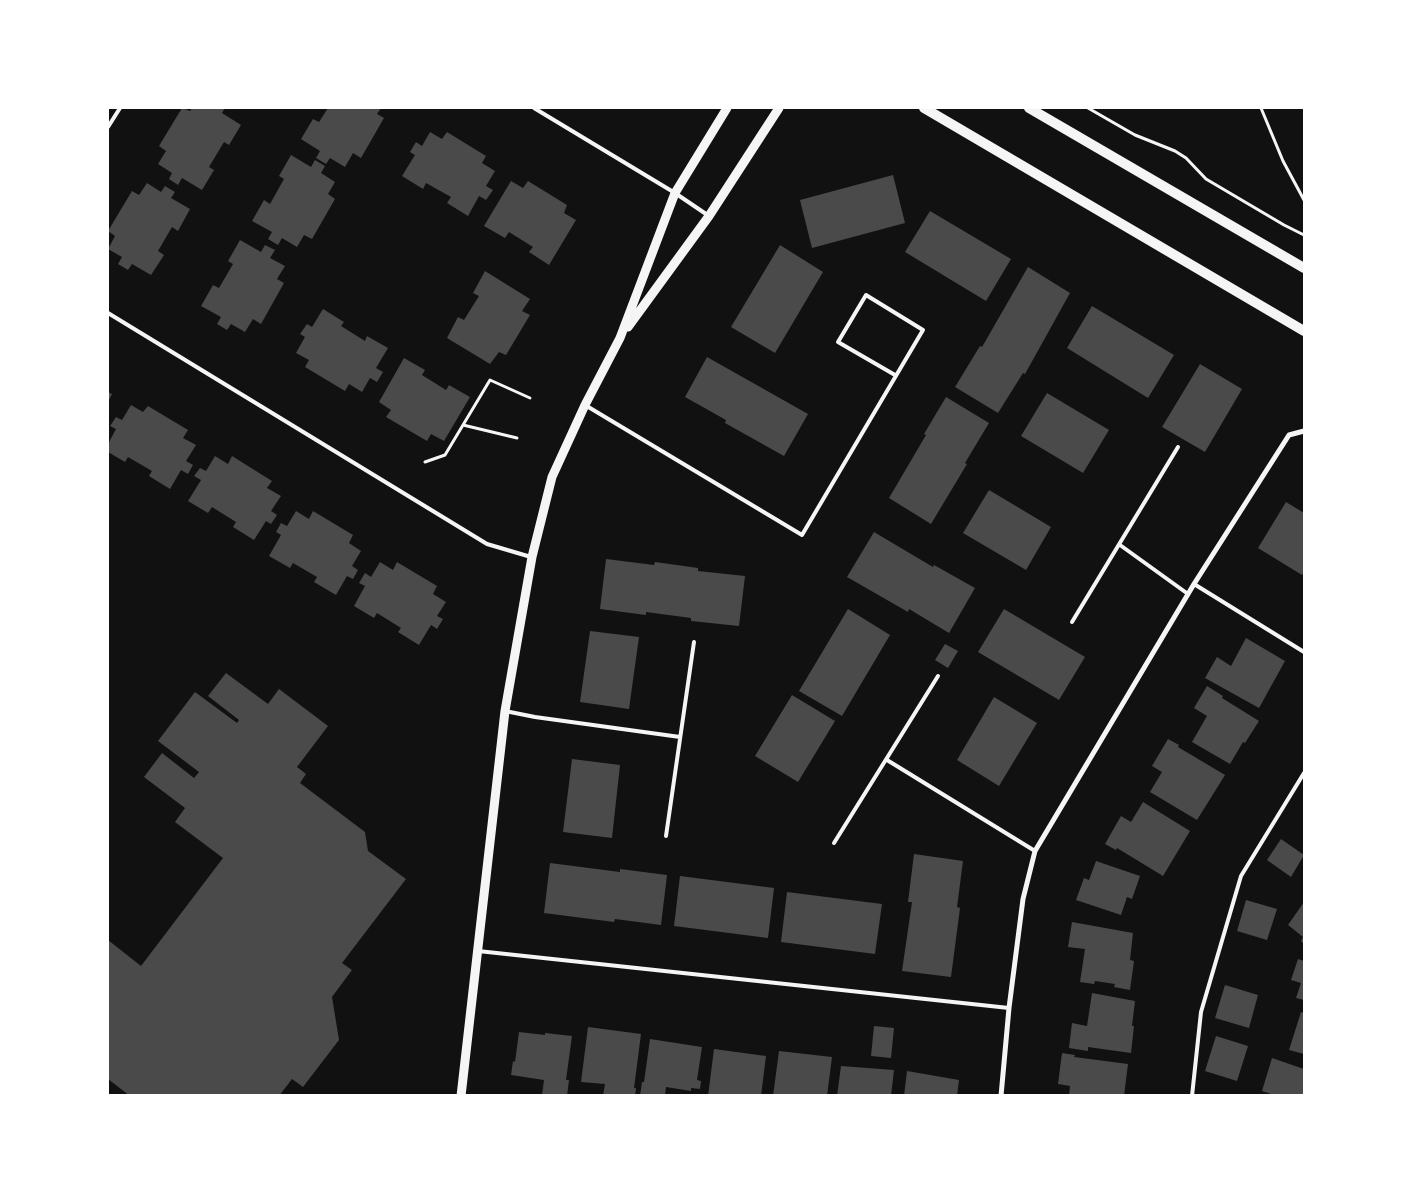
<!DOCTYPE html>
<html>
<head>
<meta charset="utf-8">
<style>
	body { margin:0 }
	#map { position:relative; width:1412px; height:1203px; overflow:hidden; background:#111; font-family:"Golos Text",sans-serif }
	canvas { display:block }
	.frame { position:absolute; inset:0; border:109px solid #fff; pointer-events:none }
</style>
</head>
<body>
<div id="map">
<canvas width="1412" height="1203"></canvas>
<div class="frame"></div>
</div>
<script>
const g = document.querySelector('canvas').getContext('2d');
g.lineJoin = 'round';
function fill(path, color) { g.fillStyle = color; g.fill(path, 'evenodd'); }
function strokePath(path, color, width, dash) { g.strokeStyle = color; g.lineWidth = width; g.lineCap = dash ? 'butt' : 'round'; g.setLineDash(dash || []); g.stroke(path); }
const building = new Path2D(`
	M182 108 190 111 192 108H225L222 113 241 125 229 145 224 142 209 167 214 170 202 190 182 178 178 185 169 179 172 173 158 164 166 151 159 146Z
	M328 108H381L377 114 384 118 361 158 353 153 345 167 330 158 326 164 316 158 320 151 301 139 313 119 319 122Z
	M430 132 442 139 447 132 486 156 482 163 495 171 486 186 493 190 486 200 479 196 468 216 447 203 451 197 426 183 423 189 402 176 415 155 410 152 416 142 422 146Z
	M291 155 311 167 315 160 325 166 321 173 335 182 328 194 335 199 312 239 304 235 297 247 282 238 278 245 268 239 272 232 252 221 264 200 270 204 284 179 279 176Z
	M893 175 905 223 812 248 800 200Z
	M511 181 523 188 528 181 567 205 564 213 576 220 549 265 529 252 533 247 509 232 505 238 484 226Z
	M147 183 161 192 165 186 175 192 171 198 190 209 178 231 172 227 158 251 164 255 151 275 132 264 128 270 118 264 122 257 108 249 115 236 108 231 132 191 139 195Z
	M930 211 1011 259 986 301 905 252Z
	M240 240 261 252 265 245 275 250 270 258 285 266 277 279 284 283 261 324 253 319 245 332 231 324 227 330 217 324 221 317 201 306 213 285 219 288 233 264 228 261Z
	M780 245 823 272 775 353 731 327Z
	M1028 267 1070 293 1025 374 1023 373 998 413 955 387 980 346 982 347Z
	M485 271 530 299 522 311 530 315 506 355 499 352 490 364 447 338 458 317 464 320 479 296 473 293Z
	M1092 306 1174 355 1148 398 1067 348Z
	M323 309 344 322 341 326 365 341 367 336 388 348 376 368 383 372 377 382 370 378 362 392 349 384 345 391 305 367 309 360 296 353 305 337 300 334 307 324 312 327Z
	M707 357 808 414 784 456 725 423 726 420 685 397Z
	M404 358 425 370 422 375 446 390 449 385 470 397 444 441 431 434 427 441 386 417 391 410 379 402Z
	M1200 364 1242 389 1205 452 1162 427Z
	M108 392 112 394 108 402Z
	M1047 393 1109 430 1083 473 1021 436Z
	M946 397 989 423 965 463 967 464 931 524 889 498 926 435 924 434Z
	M131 405 143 412 148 406 188 430 183 438 196 445 186 461 193 465 188 474 181 470 170 489 149 476 152 471 128 457 125 462 108 452V444L116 429 110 426 116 417 122 420Z
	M215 456 228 464 232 456 272 481 267 488 281 496 271 511 277 515 271 524 266 521 254 540 233 527 236 522 212 507 208 513 188 501 201 480 194 476 200 468 206 471Z
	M989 490 1051 527 1026 570 963 533Z
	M1286 502 1304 513V572L1302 575 1258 548Z
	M296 511 309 519 313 511 353 535 349 543 361 551 352 566 358 570 353 579 347 576 336 595 314 582 317 577 293 563 290 568 269 556 281 535 276 532 281 523 287 526Z
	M874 532 933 567 934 565 975 588 949 633 909 609 908 612 847 577Z
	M606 559 654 565 655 562 698 568V571L745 576 739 626 691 621V618L646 612V615L600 609Z
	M380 562 393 570 397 562 437 586 433 594 446 602 437 616 443 619 437 629 431 625 419 645 398 632 401 628 377 613 374 618 354 606 365 586 359 583 365 573 371 577Z
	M848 609 890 635 842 716 799 691Z
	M1004 609 1085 657 1059 700 978 652Z
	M590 631 639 637 629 709 580 702Z
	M1246 638 1285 661 1259 708 1205 678 1217 657 1231 666Z
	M945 644 958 651 948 668 935 660Z
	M226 673 268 704 279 689 328 726 297 767 306 774 300 783 365 832 368 851 406 879 342 963 352 970 332 997 339 1040 303 1087 292 1079 279 1096H130L108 1079V940L141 966 223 858 175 822 185 808 144 777 162 753 194 778 199 772 158 741 195 692 237 723 239 720 208 696Z
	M1207 686 1223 696 1222 698 1259 721 1245 743 1243 742 1230 764 1192 742 1207 716 1194 708Z
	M792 695 835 721 798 782 755 756Z
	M994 697 1037 723 999 786 957 760Z
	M1168 739 1179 745 1178 747 1225 775 1197 820 1150 792 1162 772 1152 766Z
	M572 759 620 765 612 838 563 832Z
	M1143 802 1190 831 1163 876 1117 848 1116 850 1105 844 1121 816 1131 822Z
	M1281 839 1304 855 1291 877 1267 860Z
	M914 854 963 861 957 907 960 908 951 977 902 971 912 902H908Z
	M1096 861 1140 876 1132 899 1127 897 1121 915 1076 900 1084 878 1089 880Z
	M550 863 620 872V869L667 875 661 925 615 919 614 922 544 913Z
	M680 876 774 888 768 938 674 926Z
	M787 892 882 904 875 954 781 942Z
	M1246 900 1277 909 1267 940 1237 931Z
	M1304 902V944L1301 941 1303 937 1288 925Z
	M1072 922 1133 933 1130 960 1134 961 1130 990 1114 987 1115 984 1095 981 1094 984 1080 982 1085 949 1068 947Z
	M1298 959 1304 961V1000L1296 998 1301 983 1291 980Z
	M1225 985 1258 995 1249 1028 1215 1018Z
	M1092 993 1135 1001 1132 1026H1134L1131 1053 1088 1047V1051L1069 1048 1072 1023 1087 1026Z
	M1301 1012 1304 1013V1054L1289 1050Z
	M874 1026 894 1028 891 1058 871 1056Z
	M588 1027 641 1034 634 1088H636L635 1096H603L605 1084 581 1082Z
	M519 1032 545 1035V1033L572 1036 566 1080H569L567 1096 542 1095 544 1080 511 1075 513 1061 515 1062Z
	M1216 1036 1248 1046 1237 1081 1205 1071Z
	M650 1039 702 1047 697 1080 701 1081 700 1089 691 1088V1091L666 1087 665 1096H640L642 1082H644Z
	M714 1049 766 1056 761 1096H708Z
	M779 1051 832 1057 827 1096H773Z
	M1062 1053 1075 1055 1074 1057 1128 1064 1124 1096H1069L1070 1086 1058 1084Z
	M1272 1058 1304 1069V1096H1277L1262 1091Z
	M841 1066 894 1070 891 1096H837Z
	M907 1071 959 1080 957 1096H904Z`);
const path = new Path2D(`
	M1088 108 1135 135 1175 151 1186 158 1206 179 1284 225 1304 235
	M1261 108 1283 161 1304 200
	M463 425 490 380 530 398
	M425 462 445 455 463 425 517 438`);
const service = new Path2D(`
	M534 108 675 193 709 216
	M108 127 120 108
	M108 313 487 544 531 557
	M585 405 802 535 923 330 866 295 838 342 895 375
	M1120 545 1188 594
	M1194 584 1304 652
	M1072 622 1178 447
	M505 711 535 717 680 737
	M887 760 1035 851
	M666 836 694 642
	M834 843 938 676
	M478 951 1009 1008
	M1192 1096 1201 1012 1241 876 1304 773`);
const minor = new Path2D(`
	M1001 1096 1009 1008 1023 899 1035 851 1194 584 1289 435 1304 431`);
const tertiary = new Path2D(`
	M628 327 709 216 779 108
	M461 1096 505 711 532 557 552 477 585 405 620 338 675 193 727 108`);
const secondary = new Path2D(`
	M924 108 1304 331
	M1029 108 1304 268`);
fill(building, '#4a4a4a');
strokePath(path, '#f5f5f5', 3);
strokePath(service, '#f5f5f5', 4);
strokePath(minor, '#f5f5f5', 5);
strokePath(tertiary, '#f5f5f5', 9);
strokePath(secondary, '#f5f5f5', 10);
</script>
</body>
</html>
